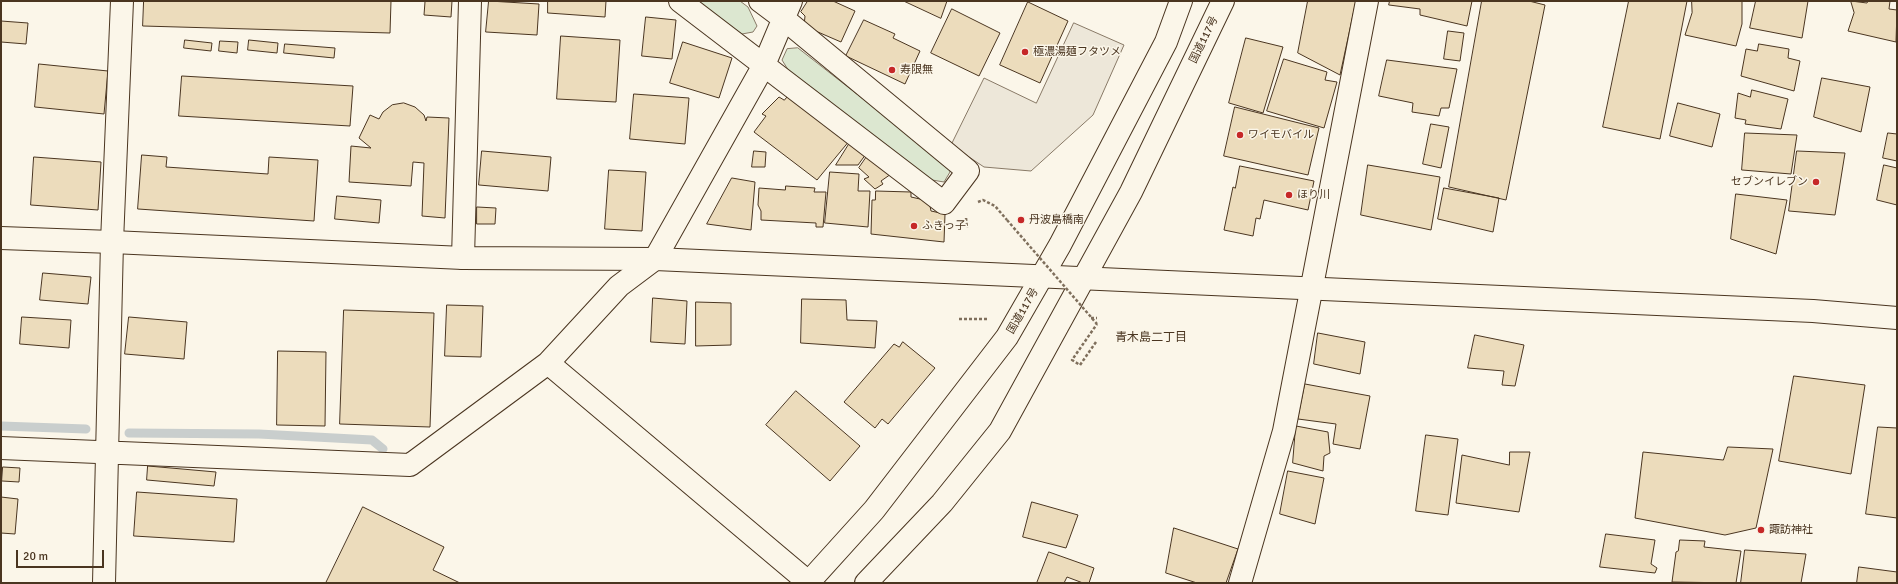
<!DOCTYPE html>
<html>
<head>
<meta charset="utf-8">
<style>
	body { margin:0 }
	#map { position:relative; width:1898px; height:584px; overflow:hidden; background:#fbf6e9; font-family:Signika,sans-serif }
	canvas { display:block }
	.frame { position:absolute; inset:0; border:2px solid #4a3520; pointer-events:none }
	.scale { position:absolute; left:16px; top:550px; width:88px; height:18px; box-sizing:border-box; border:2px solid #4a3520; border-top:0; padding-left:5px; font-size:12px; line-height:14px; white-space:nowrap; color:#4a3520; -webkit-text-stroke:3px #fbf6e9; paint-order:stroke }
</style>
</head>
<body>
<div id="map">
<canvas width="1898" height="584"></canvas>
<div class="frame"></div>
<div class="scale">20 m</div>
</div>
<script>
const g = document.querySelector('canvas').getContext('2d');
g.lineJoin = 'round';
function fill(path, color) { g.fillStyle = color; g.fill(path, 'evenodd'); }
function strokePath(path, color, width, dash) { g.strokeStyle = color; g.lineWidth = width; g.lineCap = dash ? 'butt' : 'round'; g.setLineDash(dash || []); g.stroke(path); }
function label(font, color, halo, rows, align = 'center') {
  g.font = font + ' Signika,"Noto Sans JP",sans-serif'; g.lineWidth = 3; g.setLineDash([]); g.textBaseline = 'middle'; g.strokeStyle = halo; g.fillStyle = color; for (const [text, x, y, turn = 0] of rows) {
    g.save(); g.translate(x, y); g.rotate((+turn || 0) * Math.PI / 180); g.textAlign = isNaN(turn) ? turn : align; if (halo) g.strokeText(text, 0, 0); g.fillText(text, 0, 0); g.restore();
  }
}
const green = new Path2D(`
	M698 1H740L748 7 757 26 753 32 742 34Z
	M798 48 949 166 950 172 944 182 932 180 792 76 782 60 787 49Z`);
const parking = new Path2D(`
	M1074 23 1124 45 1093 115 1031 171 984 167 951 145 984 78 1036 103Z`);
const stream = new Path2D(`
	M1 426 86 429
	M129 433 259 434 372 440 383 449`);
const building = new Path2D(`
	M144 1H391L390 33 143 26Z
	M417 1H452L451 17 424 15 425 2Z
	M489 1 539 4 537 35 486 32Z
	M548 1H606L605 17 548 13Z
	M808 1H833L855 11 841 42 804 26 805 16 801 12Z
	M904 1H947L941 18Z
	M1308 1H1356L1340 75 1298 53Z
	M1390 1H1472L1467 26 1420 15V9L1389 5Z
	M1482 1H1529L1545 5 1506 200 1449 187Z
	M1629 1H1687L1660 139 1603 127Z
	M1692 1H1742V24L1736 46 1685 35 1692 13Z
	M1756 1H1808L1802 38 1750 28Z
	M1851 1 1867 3 1868 1H1890L1889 9 1897 10 1896 42 1848 31 1854 13Z
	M1028 2 1068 21 1040 83 1000 65Z
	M952 9 1000 33 979 76 931 53Z
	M646 17 676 20 672 59 642 56Z
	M864 20 895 34 893 38 920 51 905 84 846 56Z
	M1 21 28 23 26 44 1 42Z
	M1448 31 1464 33 1460 61 1444 59Z
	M561 36 620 40 616 102 557 99Z
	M1246 38 1283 47 1263 113 1229 103Z
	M185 40 212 43 211 51 184 48Z
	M249 40 278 43 277 53 248 50Z
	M220 41 238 42 237 53 219 51Z
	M683 42 732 58 719 98 670 83Z
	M285 44 335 48 334 58 284 53Z
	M1759 44 1789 49 1788 58 1800 61 1794 91 1741 76 1746 49 1757 51Z
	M1284 59 1327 72 1325 80 1337 82 1324 128 1267 111Z
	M1387 60 1457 69 1449 108H1441L1439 116 1412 112 1413 103 1379 96Z
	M39 64 108 71 104 114 35 107Z
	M182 76 353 86 350 126 179 116Z
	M1822 78 1870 87 1861 132 1814 117Z
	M1752 90 1788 99 1781 129 1745 124 1746 120 1735 118 1738 93 1750 97Z
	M634 94 689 98 685 144 630 139Z
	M790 94 850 140 817 180 754 132 766 116 762 114 779 97 784 100Z
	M404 103 415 107 424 115 426 121 427 117 449 118 445 218 422 216 424 163 413 162 411 186 349 182 351 146 371 148 359 138 370 115 379 119 383 112 392 105Z
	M1678 103 1720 114 1712 147 1670 136Z
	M1235 107 1319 128 1308 175 1224 156Z
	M1431 124 1449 127 1441 168 1423 164Z
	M1745 133 1797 135 1791 174 1742 170Z
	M1888 133 1897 134V161L1883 158Z
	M851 141 866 154 858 165H836Z
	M482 151 551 157 548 191 479 185Z
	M754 151 766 152 765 167H752Z
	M1797 151 1845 153 1835 215 1789 211Z
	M142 155 167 157 166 167 268 174 269 157 318 160 314 221 138 209Z
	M868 155 891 174 881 181 883 184 875 189 864 179 869 177 859 168Z
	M34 157 101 162 98 210 31 205Z
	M1368 165 1440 177 1431 230 1361 215Z
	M1884 165 1897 168V205L1877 200Z
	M1240 166 1314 181 1308 210 1264 200 1260 219 1256 218 1253 236 1224 230 1233 187 1235 188Z
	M609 170 646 172 642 231 605 229Z
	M830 172 859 174 858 191H870L868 227 825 223Z
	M732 178 755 182 751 230 707 224Z
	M786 186 815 188 814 192H826L823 227H816V223L761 220V211L758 205 759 188 785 190Z
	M1444 188 1499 198 1493 232 1438 219Z
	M876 191 911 192V197L929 201 931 211 945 214 944 242 871 234 872 200H875Z
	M1736 194 1787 200 1776 254 1731 239Z
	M337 196 381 200 379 223 335 219Z
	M477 207 496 208 495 224H477Z
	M43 273 91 277 88 304 40 300Z
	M653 298 687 301 685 344 651 342Z
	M802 299 846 300 847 320 877 321 875 348 801 343Z
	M696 302 731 303V345L696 346Z
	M447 305 483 306 481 357 445 356Z
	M344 310 434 313 430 427 340 424Z
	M22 317 71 320 69 348 20 344Z
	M129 317 187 322 184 359 125 354Z
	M1318 333 1365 342 1360 374 1314 364Z
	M1475 335 1524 345 1515 386 1502 385 1504 371 1468 368Z
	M903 342 935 368 888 424 882 419 875 428 844 402 894 344 899 347Z
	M278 351 326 352 325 426 277 425Z
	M1794 376 1865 385 1851 474 1779 461Z
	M1305 384 1370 396 1360 449 1333 444 1336 424 1298 419Z
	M796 391 860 446 830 481 766 425Z
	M1296 426 1328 432 1330 453 1324 456 1323 471 1293 463Z
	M1878 427 1897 428V518L1866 514Z
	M1426 435 1458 439 1448 515 1416 511Z
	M1728 447 1773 449 1756 528 1725 535 1635 518 1643 452 1723 460Z
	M1510 452H1530L1519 512 1456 503 1462 455 1509 465Z
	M148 466 216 472 214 486 147 480Z
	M3 467 20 468 19 482 2 481Z
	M1288 471 1324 478 1315 524 1280 514Z
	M137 492 237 499 234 542 134 536Z
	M1 497 18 499 15 534 1 533Z
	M1032 502 1078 515 1066 548 1023 537Z
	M363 507 444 547 433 570 460 583H326Z
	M1174 528 1238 549 1226 583H1197L1166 573Z
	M1606 534 1655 540 1651 564 1657 568 1655 573 1600 567Z
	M1680 540 1705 541 1704 547 1741 551 1736 583 1672 582 1676 552 1678 551Z
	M1745 550 1806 554 1801 583H1741Z
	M1049 552 1094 568 1089 583H1083L1067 577 1064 583H1037Z
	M1859 567 1897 572V583H1857Z`);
const path = new Path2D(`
	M978 202 983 200 995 206 1007 220
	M966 218 967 228
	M1091 318H1097
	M959 319H988
	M1096 342 1080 365 1072 360 1097 324`);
const street = new Path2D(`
	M680 1 944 203 968 171 784 19 760 1
	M463 258 470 1
	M548 363 808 582
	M1 448 410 465 548 363 619 286 655 259 764 65 791 1
	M104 583 112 242 122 1
	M1240 583 1284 431 1367 1`);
const secondary = new Path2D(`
	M1 238 112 242 463 258 655 259 1813 311 1897 318`);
const highway = new Path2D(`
	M808 583 874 510 1007 337 1060 245 1166 42 1181 1
	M866 583 942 503 1000 431 1131 192 1223 1`);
const pathBridge = new Path2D(`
	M1007 220 1097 324`);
const markers = [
	[1025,52,4,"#c62828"],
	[892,70,4,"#c62828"],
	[1240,135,4,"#c62828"],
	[1816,182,4,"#c62828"],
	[1289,195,4,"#c62828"],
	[1021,220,4,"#c62828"],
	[914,226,4,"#c62828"],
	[1761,530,4,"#c62828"]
];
const streetNames = [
	["国道117号",1204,40,-64],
	["国道117号",1023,311,-60]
];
const poiNames = [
	["極濃湯麺フタツメ",1033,52],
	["寿限無",900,70],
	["ワイモバイル",1248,135],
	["セブンイレブン",1808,182,"right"],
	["ほり川",1297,195],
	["丹波島橋南",1029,220],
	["ふきっ子",922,226],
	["諏訪神社",1769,530]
];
const neighbourhoodNames = [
	["青木島二丁目",1151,338]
];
fill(green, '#dce7d0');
strokePath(green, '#887966', 1);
fill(parking, '#ede7d9');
strokePath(parking, '#887966', 1);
strokePath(stream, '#c9cecd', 9);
fill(building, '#ecdcbc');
strokePath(building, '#4a3520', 1);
strokePath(street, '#4a3520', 24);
strokePath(secondary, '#4a3520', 24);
strokePath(highway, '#4a3520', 24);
strokePath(path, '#7f6f5c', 2.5, [3, 2]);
strokePath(street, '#fbf6e9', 22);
strokePath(secondary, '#fbf6e9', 22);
strokePath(highway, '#fbf6e9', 22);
strokePath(pathBridge, '#7f6f5c', 2.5, [3, 2]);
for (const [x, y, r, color] of markers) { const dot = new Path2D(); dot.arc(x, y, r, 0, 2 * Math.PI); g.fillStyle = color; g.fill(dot); strokePath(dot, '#fbf6e9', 1.5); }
label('11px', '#4a3520', '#fbf6e9', streetNames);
label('11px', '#4a3520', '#fbf6e9', poiNames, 'left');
label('12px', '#4a3520', '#fbf6e9', neighbourhoodNames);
</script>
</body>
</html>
